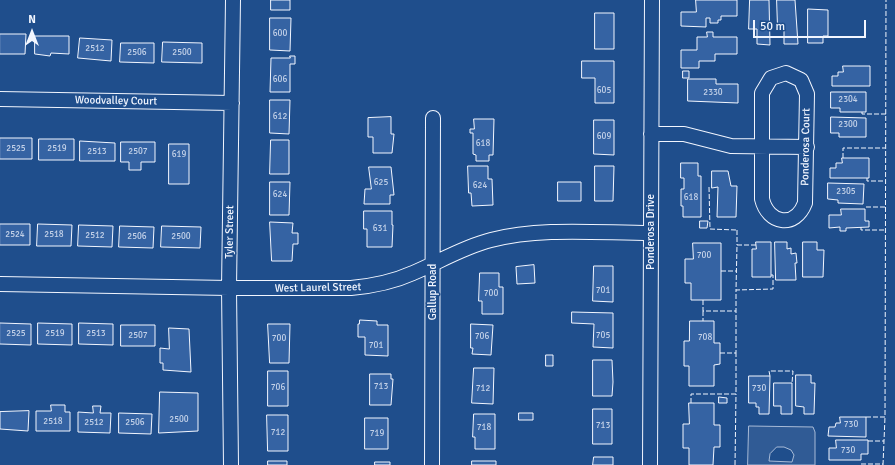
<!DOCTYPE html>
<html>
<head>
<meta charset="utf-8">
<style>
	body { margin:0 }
	#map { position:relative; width:895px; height:465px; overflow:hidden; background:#1f4e8c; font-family:Signika,sans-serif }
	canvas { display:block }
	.north { position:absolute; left:12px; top:12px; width:40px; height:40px; -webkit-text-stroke:3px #1f4e8c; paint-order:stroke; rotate:0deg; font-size:11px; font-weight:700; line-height:16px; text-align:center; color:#f2f6ff }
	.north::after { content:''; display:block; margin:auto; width:14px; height:18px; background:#f2f6ff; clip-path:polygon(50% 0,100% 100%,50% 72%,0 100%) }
	.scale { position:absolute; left:753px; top:20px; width:113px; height:18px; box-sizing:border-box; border:2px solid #f2f6ff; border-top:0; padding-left:5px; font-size:12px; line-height:14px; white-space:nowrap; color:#f2f6ff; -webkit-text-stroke:3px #1f4e8c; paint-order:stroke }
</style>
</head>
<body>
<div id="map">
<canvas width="895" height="465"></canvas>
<div class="north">N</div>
<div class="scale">50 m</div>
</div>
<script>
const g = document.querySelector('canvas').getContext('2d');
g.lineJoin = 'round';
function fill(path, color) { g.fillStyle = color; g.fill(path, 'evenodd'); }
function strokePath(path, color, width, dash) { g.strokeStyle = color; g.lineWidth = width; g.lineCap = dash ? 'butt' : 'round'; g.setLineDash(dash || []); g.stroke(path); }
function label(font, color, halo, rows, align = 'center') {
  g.font = font + ' Signika,sans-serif'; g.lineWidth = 3; g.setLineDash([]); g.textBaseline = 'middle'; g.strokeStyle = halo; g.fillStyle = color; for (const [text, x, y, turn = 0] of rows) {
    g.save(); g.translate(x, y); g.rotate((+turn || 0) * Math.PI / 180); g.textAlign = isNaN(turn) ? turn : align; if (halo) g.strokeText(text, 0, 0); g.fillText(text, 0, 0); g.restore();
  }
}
const built = new Path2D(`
	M749 426 813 427 815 432V465H748ZM777 447H784L791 450 794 455 792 462 769 461 770 454Z`);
const building = new Path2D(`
	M271 0H290V10H271Z
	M696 0H737V16H721V20H718V23H710V18H706V27L681 26V12H696Z
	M750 0H769L770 45 757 44V29H749Z
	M777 0H795L798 44H784V29H778Z
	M808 9 828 10V36H823V43H808Z
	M595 13H614V49H595Z
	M270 18H291L290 51 270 50Z
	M707 32H713V37H737V54H715V61H699V68H681V50H697V37H707Z
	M0 34H26L25 54H0Z
	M35 36H69V54L51 53 50 56 35 54Z
	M80 38 112 40 111 61 78 58Z
	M163 42 202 43V63L162 62Z
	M121 43H154V63L120 62Z
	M290 56H295V64H290V92H270L271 58H290Z
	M582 61H614V103H595V78H582Z
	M843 66H870V86H832V76H838V72H843Z
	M683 71H689V78H683Z
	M688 79H716V84H738V103L688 101Z
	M831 92H866V112H840V108H831Z
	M270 100H290L289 134 270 133Z
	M391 117V134H394L392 153H373V137H368V118Z
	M831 117 866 118V137H839V133H831Z
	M474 119H494L493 155H489V161H476V155L473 154V133H470V129H474Z
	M594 120H614V155L594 154Z
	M0 138H32V159H0Z
	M39 139H74V160H39Z
	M271 140H289V174H270Z
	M80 141 115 143V161H80Z
	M121 142H155V162H141V170H129V162H121Z
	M169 144H189V184H169Z
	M842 158H869V178H830V168H836V163H842Z
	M681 163H698V176H701V217H683V206H681V189H684V178H681Z
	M468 166H488V179H492L493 205 472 206 471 193H469Z
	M595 166H614L613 201H595Z
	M369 167H391L394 195H390V204H364L365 189H371Z
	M712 171H728L731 186H737L736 217H717L718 187 712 188Z
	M270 182H290L289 215H270Z
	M558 182H581V201H558Z
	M828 183 864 184 863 204 838 203V200L828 199Z
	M841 209H865V221H869V227L846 228V231H840V227L829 228V215H841Z
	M364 211H392V225H393L392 247H367V229H364Z
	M700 221H708L707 228H700Z
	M270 222 293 223 292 233H298V244H293L292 261H272Z
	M0 224H30V245H0Z
	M38 224 72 225 71 246H37Z
	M79 225 113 226 112 247 78 246Z
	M120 226 154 227 153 248 119 247Z
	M162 226 201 227 200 248 161 247Z
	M756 242H771V277H752V249H756Z
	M775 242H787V249L791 248V254L796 253 797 263H795L796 280H776Z
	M803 242H817V250H824L823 277H803Z
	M693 243H721V300H691V283H685V259H693Z
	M534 265 535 283 517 284 516 267Z
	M594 266H613V302L593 301Z
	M480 273H499V287H503V314H482V301H479Z
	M572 312 613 313V348L593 347 594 324 572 323Z
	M360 320 377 321V325H388V356L365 355V337H358V324H359Z
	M690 321H714V343H720V364L714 365V386H689V366H684V341H689Z
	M0 323 31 324V345L0 344Z
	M38 323 72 324V345L38 344Z
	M79 323 113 324V345L79 344Z
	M268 324H290L289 363H270Z
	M471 324 493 325 491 355 472 354 473 348H471Z
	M121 325H155V346H121Z
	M169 328 189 329 191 372 163 370V363H160V348L169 349Z
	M546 355H553V366H546Z
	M593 360H612L613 382 612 396H593Z
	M474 368H494L493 404 472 403Z
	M268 371H288V406H268Z
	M370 374H391V379H393L391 405H370Z
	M796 375H811V383H815L814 414H804V407L796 406Z
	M749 376H770L769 414H759V407H756V403H749Z
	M774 383H792V414H781V406H774Z
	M160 392 198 393V431L159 433Z
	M719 397 727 398V403H719Z
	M689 403H714V425H720V447H714L713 465H689V448H683V424H689Z
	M51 405H65V412H70V431H36V411H51Z
	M93 406H101L100 413H111L110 433 78 432V412L93 413Z
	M593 409H612V444H593Z
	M29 411 28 431 0 429V412Z
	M119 413 152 414 151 434 119 433Z
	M519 413H533V420H519Z
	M474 414H495V449H475V437H473Z
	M267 415H288V451H268Z
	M840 417H866V437L828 436 829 427H835L836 423H840Z
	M365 418H388V449H365Z
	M836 440H868V454H861V460H829V448H836Z
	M594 457H613V465H593Z
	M268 461H287V465H268Z
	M472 461H496V465H472Z
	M375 462H390V465H375Z`);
const street = new Path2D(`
	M786 73 801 80 807 94 805 203C795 229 768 224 762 199V93L771 78Z
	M0 99 232 103
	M651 134H684L731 146 807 147
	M0 284 229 288H351C373 286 393 282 413 273 439 262 463 247 491 240 542 227 598 233 651 233
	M231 465 229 288 233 0
	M432 465 433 118
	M650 465 652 0`);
const fence = new Path2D(`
	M862 112V114H886
	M843 158V148H885
	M867 178V181H885
	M709 187 710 229 736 230
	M866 207H885
	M861 227V230H885
	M737 230V245
	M756 245H737L736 290 773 289V275H771
	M721 271H736
	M703 300V311H736V290
	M703 311V321
	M720 353H736V311
	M770 376 769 371H793L792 383
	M691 403V394H736V353
	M866 417H885L886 0
	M868 441H884
	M861 464H883
	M735 465 736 394
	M883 465 885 417`);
const numberNames = [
	["600",280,34],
	["2512",95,49],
	["2506",137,53],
	["2500",182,53],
	["606",280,80],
	["605",604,91],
	["2330",713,93],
	["2304",848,100],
	["612",280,117],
	["2300",848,125],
	["609",604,137],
	["618",483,144],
	["2525",16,149],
	["2519",57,149],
	["2513",97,152],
	["2507",138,152],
	["619",179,155],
	["625",381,183],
	["624",480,186],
	["2305",846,192],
	["624",280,195],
	["618",691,198],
	["631",380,229],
	["2524",15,235],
	["2518",54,235],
	["2512",95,236],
	["2506",137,237],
	["2500",181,237],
	["700",704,256],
	["701",603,291],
	["700",491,294],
	["2525",16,334],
	["2519",55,334],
	["2513",96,334],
	["2507",138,336],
	["705",603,336],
	["706",482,337],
	["708",705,338],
	["700",279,339],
	["701",376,346],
	["713",381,387],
	["706",278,388],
	["712",483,389],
	["730",759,389],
	["2500",179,420],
	["2518",53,422],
	["2512",94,423],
	["2506",135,423],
	["730",851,425],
	["713",603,426],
	["718",484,428],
	["712",278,433],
	["719",377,434],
	["730",848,451]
];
const streetNames = [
	["Woodvalley Court",116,101,1],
	["Ponderosa Court",806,147,-89],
	["Tyler Street",230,232,-89],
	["Ponderosa Drive",651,232,-90],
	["West Laurel Street",318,288,-1],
	["Gallup Road",433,292,-90]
];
fill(built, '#305b95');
strokePath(built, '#a8bbd7', 1);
fill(building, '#3563a3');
strokePath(building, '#f2f6ff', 1);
strokePath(street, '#f2f6ff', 16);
strokePath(street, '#1f4e8c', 14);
strokePath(fence, '#f2f6ff', 1, [5, 2]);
label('9px', '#c3d1e8', null, numberNames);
label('11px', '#f2f6ff', '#1f4e8c', streetNames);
</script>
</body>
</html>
